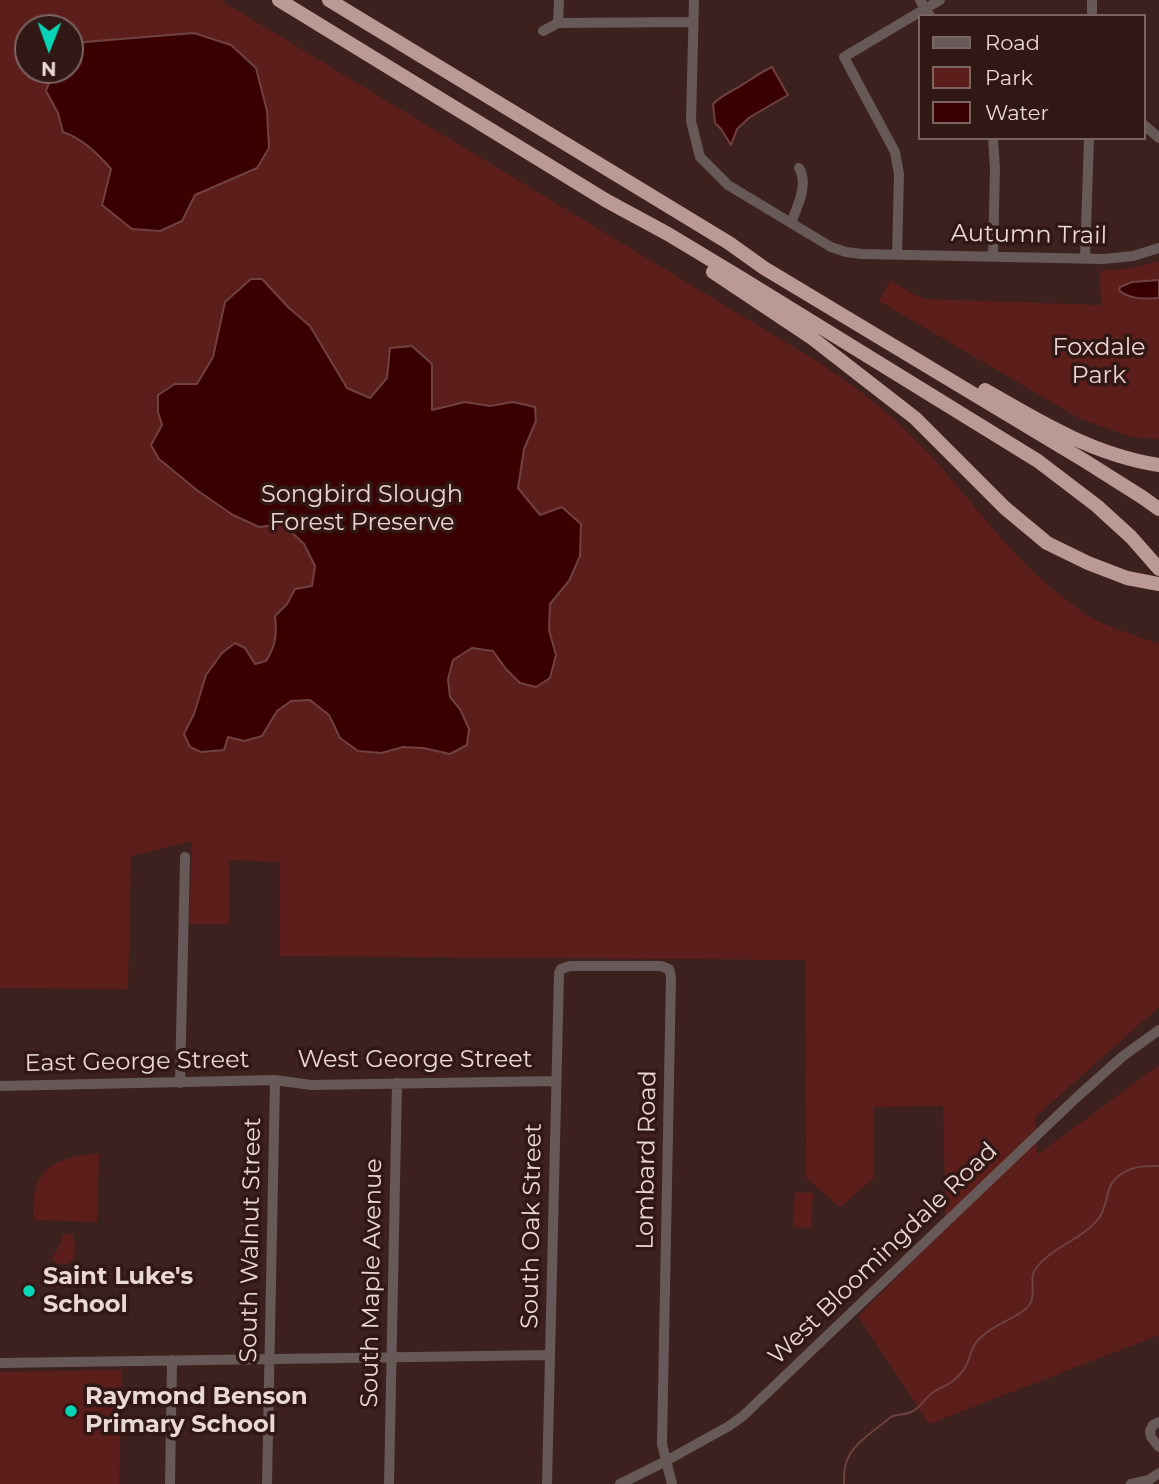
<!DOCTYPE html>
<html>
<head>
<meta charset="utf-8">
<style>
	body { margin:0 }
	#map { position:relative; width:1159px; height:1484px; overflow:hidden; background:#3c211e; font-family:Montserrat,sans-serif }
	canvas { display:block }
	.legend { position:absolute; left:918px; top:14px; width:228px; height:126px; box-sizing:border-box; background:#311815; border:2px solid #7b6562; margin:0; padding:9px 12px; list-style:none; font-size:21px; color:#ead8d5 }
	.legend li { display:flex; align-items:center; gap:14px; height:35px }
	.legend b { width:35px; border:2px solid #7b6562 }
	.north { position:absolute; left:14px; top:14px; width:70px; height:70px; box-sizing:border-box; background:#311815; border:2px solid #7b6562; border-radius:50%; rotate:181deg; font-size:19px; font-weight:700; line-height:28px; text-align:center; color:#ead8d5 }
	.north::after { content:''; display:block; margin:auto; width:24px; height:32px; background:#07d5b6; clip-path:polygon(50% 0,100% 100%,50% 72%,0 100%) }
</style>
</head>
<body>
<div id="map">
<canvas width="1159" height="1484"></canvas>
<ul class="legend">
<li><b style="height:9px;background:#675957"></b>Road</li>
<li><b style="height:19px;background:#5c1e1a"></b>Park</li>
<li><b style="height:19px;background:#3a0001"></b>Water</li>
</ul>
<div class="north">N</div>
</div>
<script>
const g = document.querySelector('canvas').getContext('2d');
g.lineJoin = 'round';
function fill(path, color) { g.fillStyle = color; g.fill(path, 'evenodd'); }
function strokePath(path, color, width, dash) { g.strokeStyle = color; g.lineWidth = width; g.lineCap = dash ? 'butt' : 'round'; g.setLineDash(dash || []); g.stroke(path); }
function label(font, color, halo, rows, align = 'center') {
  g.font = font + ' Montserrat,sans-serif'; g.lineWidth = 7; g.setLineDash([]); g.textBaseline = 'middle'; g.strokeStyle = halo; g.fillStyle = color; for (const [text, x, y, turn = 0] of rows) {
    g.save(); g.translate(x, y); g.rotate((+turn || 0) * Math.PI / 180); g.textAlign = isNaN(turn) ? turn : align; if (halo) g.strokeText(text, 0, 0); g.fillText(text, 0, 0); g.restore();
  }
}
const green = new Path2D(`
	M0 0H220L820 363C855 387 889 412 919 443 968 494 1007 555 1064 598 1072 604 1081 612 1090 617 1112 629 1136 635 1159 644V1007L1035 1117 1037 1155 1159 1065V1335L929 1424 858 1316 946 1228 943 1106 874 1107V1178L840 1207 806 1178 805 960 280 956V862L229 860V924H189L192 841 131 856 128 989 0 988ZM28 28H70V70H28Z
	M1159 261V439L1131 437 1079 418 879 301 890 281 915 295 925 299 1101 305 1100 271 1134 268Z
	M99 1154 97 1222 34 1220C34 1209 33 1197 36 1186 46 1160 74 1155 99 1154Z
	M795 1192 813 1193 811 1228 793 1227Z
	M63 1234H73L74 1236C74 1243 78 1259 69 1263 66 1265 61 1263 58 1264L52 1259 61 1242Z
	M122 1370 119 1484H0V1372Z`);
const water = new Path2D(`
	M194 33 231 45 256 68 267 111 269 148 257 168 195 195 182 221 160 231 132 229 102 205 111 169C97 153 83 139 63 132L58 113 46 91 54 70H70V51L85 42Z
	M772 67 788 95 750 117 737 129 731 145 721 129 715 123 713 104C722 95 731 92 742 85 752 79 761 72 772 67Z
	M251 279H262L289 308 310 326 347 388 370 398 387 378 390 348 412 346 432 364V410L465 402 490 406 513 402 535 407 536 421 524 449 518 488 540 515 562 507 581 524 580 556 569 581 550 604 549 630 556 655 550 678 536 687 520 683 506 669 493 651 472 648 453 660 448 679 450 697 460 709 469 729 467 745 450 754 423 748 403 747 381 753 358 751 340 738 329 715 310 700 291 701 277 711 262 736 244 741 228 737 224 750 201 752 190 747 184 734 194 714 206 675 222 653 235 643 245 648 255 664 266 661C276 645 277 635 275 616L287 604 295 589 312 586 315 566 304 544 283 524 259 527 233 515 198 491 159 459 151 445 162 425 158 412V395L175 384H197L213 357 225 302Z
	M1159 280V298C1146 299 1129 300 1119 290L1120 287 1132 282Z`);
const stream = new Path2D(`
	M844 1484C844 1474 844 1465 849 1456 856 1442 879 1427 891 1417 897 1414 905 1415 911 1412 921 1408 926 1396 935 1391 947 1384 951 1385 961 1373 969 1365 969 1354 975 1344 977 1340 983 1336 986 1333 998 1323 1022 1316 1030 1304 1037 1293 1028 1278 1036 1268 1053 1246 1082 1240 1099 1218 1110 1203 1103 1184 1123 1173 1134 1166 1146 1166 1159 1166`);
const minor = new Path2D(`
	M694 0 691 121 700 157 728 185 831 247 846 252 862 254 1103 259 1133 256 1159 248
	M920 0 930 16
	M1092 16V0
	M558 23 559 0
	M543 31 558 23 693 22
	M1143 124 1159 138
	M993 138 995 168 993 256
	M791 223C797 207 809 184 799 168
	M897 254 899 174 895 152 844 57 940 0
	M1085 259 1089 138
	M180 1083 185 857
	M0 1086 275 1080 311 1085 556 1081
	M0 1363 550 1355
	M1159 1422 1153 1425 1150 1431 1151 1437 1159 1447
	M170 1484 172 1360
	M267 1484 275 1080
	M389 1484 397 1083
	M547 1484 559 973 561 969 570 966H661L669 969 671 977 662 1444 672 1484
	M620 1484 666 1461 729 1426 743 1416 1076 1098 1123 1056 1159 1030
	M1131 1484 1149 1480 1159 1473`);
const highway = new Path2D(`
	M279 0 607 201 668 234 741 278 1038 461 1097 506 1131 537 1159 569
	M329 0 729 243 764 268 1085 461 1142 497 1159 509
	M713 272 812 338 915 418 1005 508 1047 543 1088 563 1127 578 1159 584
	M985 390C1040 422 1094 455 1159 465`);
const markers = [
	[29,1291,7,"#07d5b6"],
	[71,1411,7,"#07d5b6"]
];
const streetNames = [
	["Autumn Trail",1029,235,1],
	["West George Street",415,1060],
	["East George Street",137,1062,-1],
	["Lombard Road",647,1160,-89],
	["South Oak Street",532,1226,-89],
	["South Walnut Street",251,1240,-89],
	["West Bloomingdale Road",883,1254,-44],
	["South Maple Avenue",372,1283,-89]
];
const parkNames = [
	["Foxdale",1099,348],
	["Park",1099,376],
	["Songbird Slough",362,495],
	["Forest Preserve",362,523]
];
const poiNames = [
	["Saint Luke's",43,1277],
	["School",43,1305],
	["Raymond Benson",85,1397],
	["Primary School",85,1425]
];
fill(green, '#5c1e1a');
fill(water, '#3a0001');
strokePath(water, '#6f4141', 2);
strokePath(stream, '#6f4141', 2);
strokePath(minor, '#675957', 10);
strokePath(highway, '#bb9995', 14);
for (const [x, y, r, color] of markers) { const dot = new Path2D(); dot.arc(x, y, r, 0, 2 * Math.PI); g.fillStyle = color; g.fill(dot); strokePath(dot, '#311815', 2.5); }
label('24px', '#ead8d5', '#311815', streetNames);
label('24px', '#eed4d1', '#311815', parkNames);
label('bold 24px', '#ead8d5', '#311815', poiNames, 'left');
</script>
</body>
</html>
